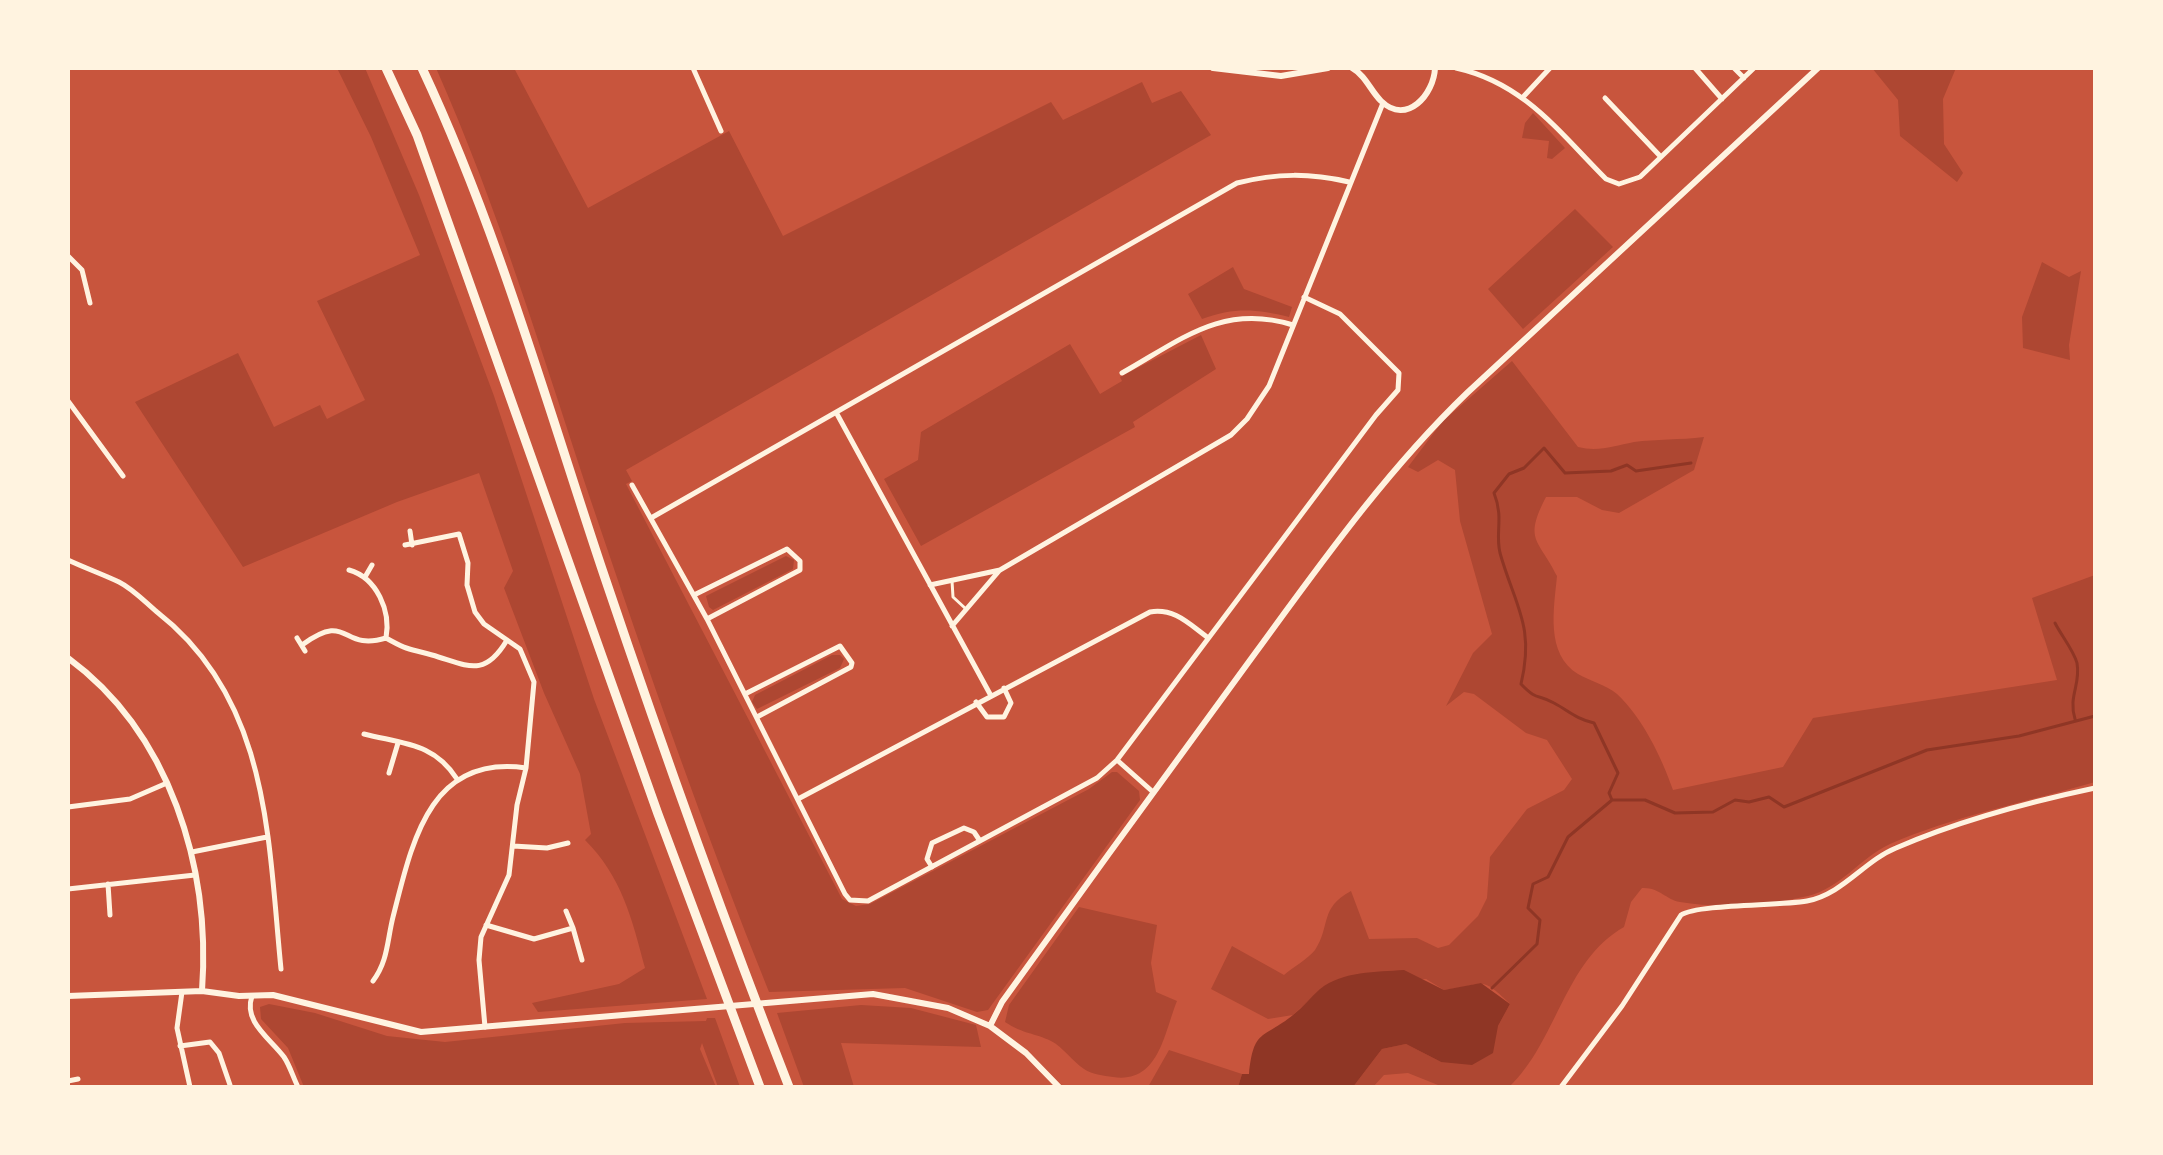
<!DOCTYPE html>
<html>
<head>
<meta charset="utf-8">
<style>
	body { margin:0 }
	#map { position:relative; width:2163px; height:1155px; overflow:hidden; background:#c8553d; font-family:Mulish,sans-serif }
	canvas { display:block }
	.frame { position:absolute; inset:0; border:70px solid #fff3e0; pointer-events:none }
</style>
</head>
<body>
<div id="map">
<canvas width="2163" height="1155"></canvas>
<div class="frame"></div>
</div>
<script>
const g = document.querySelector('canvas').getContext('2d');
g.lineJoin = 'round';
function fill(path, color) { g.fillStyle = color; g.fill(path, 'evenodd'); }
function strokePath(path, color, width, dash) { g.strokeStyle = color; g.lineWidth = width; g.lineCap = dash ? 'butt' : 'round'; g.setLineDash(dash || []); g.stroke(path); }
const green = new Path2D(`
	M337 68H365L419 195 494 396 594 699 707 999 538 1012 532 1003 619 984 645 968C632 919 622 877 585 840L591 834 580 774 544 693 504 588 513 571 479 473 397 502 243 567 135 402 238 353 274 427 320 405 327 419 365 400 317 301 420 255 371 137Z
	M436 68H514L588 208 729 131 783 236 1051 102 1063 120 1142 82 1152 103 1181 91 1211 135 626 470 632 481 626 484 842 899 856 906 870 904 1089 789 1112 772H1117L1139 791 1140 800 988 1010 977 1012 905 988 769 992C705 833 648 670 593 507 544 360 499 210 436 68Z
	M1872 68H1956L1943 99 1944 144 1963 173 1957 182 1900 136 1898 100Z
	M1533 113 1565 148 1552 159 1547 158 1549 141 1522 138 1525 123Z
	M1575 209 1613 247 1523 329 1488 289Z
	M2042 262 2069 277 2081 271 2069 345 2070 360 2023 348 2022 317Z
	M1233 267 1244 289 1292 307 1289 317C1257 309 1234 307 1202 319L1188 294Z
	M1201 335 1216 369 1133 422 1135 427 921 546 884 479 918 460 921 432 1070 344 1100 394 1122 381 1120 377Z
	M1512 361 1578 447C1598 452 1614 446 1634 442 1656 439 1680 440 1704 437L1694 470 1619 513 1602 510 1577 497H1546C1523 541 1539 539 1557 576 1554 608 1545 654 1578 674 1590 681 1606 685 1617 694 1642 717 1662 758 1673 790L1783 767 1813 718 2057 680 2032 598 2095 575V782C2030 801 1951 817 1890 844 1861 857 1841 888 1808 896 1769 905 1720 909 1680 902 1665 899 1659 887 1642 888L1631 902 1624 927C1564 961 1557 1042 1509 1087H1443L1408 1073 1384 1075 1373 1087H1353L1382 1049 1406 1044 1441 1062 1498 1026 1510 1004C1478 973 1485 986 1444 990L1426 979 1323 987 1293 1015 1268 1019 1211 989 1232 946 1284 975C1293 967 1308 959 1315 950 1331 926 1319 908 1351 891L1369 939 1417 938 1438 948 1449 945 1478 916 1487 898 1490 857 1527 809 1564 790 1572 779 1547 740 1526 733 1474 694 1464 692 1446 706 1473 653 1492 634 1460 521 1455 470 1438 460 1418 472 1408 467 1442 422Z
	M786 556 794 560 793 569 713 610 709 607 706 596Z
	M832 655H840L844 659 840 668 757 709 752 702 755 695Z
	M1079 907 1157 925 1151 963 1156 992 1177 1001C1164 1033 1159 1084 1113 1077 1104 1076 1091 1074 1084 1069 1072 1061 1063 1047 1051 1041 1035 1033 1023 1034 1005 1022L1009 1005Z
	M269 1004 315 1013 387 1036 445 1042 625 1023 706 1021 707 1018H715L740 1087H718L702 1043 700 1049 716 1087H304L288 1048 261 1019 260 1007Z
	M861 1005 911 1008 976 1025 981 1047 841 1043 854 1087H804L777 1013Z
	M1169 1050 1242 1074 1238 1087H1148Z`);
const water = new Path2D(`
	M1404 970 1444 990 1481 983 1510 1004 1498 1026 1493 1053 1472 1065 1441 1062 1406 1044 1382 1049 1353 1087H1238L1242 1074H1249C1254 1028 1262 1040 1293 1015 1303 1007 1311 997 1320 989 1343 971 1376 972 1404 970Z`);
const stream = new Path2D(`
	M2055 623C2061 635 2074 651 2077 663 2081 685 2068 696 2075 719
	M1612 800 1609 793 1618 773 1594 723C1576 719 1569 711 1554 703 1538 694 1537 701 1521 684 1535 626 1515 606 1500 553 1495 532 1504 518 1494 493L1509 474 1524 468 1544 448 1565 473 1611 471 1627 465 1636 471 1691 463
	M1492 988 1537 944 1540 920 1528 908 1533 884 1548 877 1568 837 1612 800H1645L1675 813 1713 812 1735 800 1749 802 1769 797 1784 807 1927 750 2019 736 2095 716`);
const service = new Path2D(`
	M952 581 953 597 966 609`);
const minor = new Path2D(`
	M693 68 721 131
	M1456 68C1524 83 1559 132 1606 179L1619 184 1640 177 1754 68
	M1695 68 1722 99
	M1734 68 1744 78
	M1524 96 1550 68
	M1605 98 1661 157
	M68 256 82 270 90 303
	M1122 373C1181 340 1222 303 1293 325
	M68 401 123 476
	M837 414 990 694
	M632 485 707 619 845 894 850 900 868 901 1097 778 1117 760 1376 415 1398 390 1399 373 1340 314 1304 297
	M651 518 1237 183C1277 173 1310 173 1349 182
	M410 531 412 545
	M405 545 459 534 468 563 467 585 475 612 484 624 520 649 534 682 526 768 517 805 509 875 481 937 479 960 485 1027
	M68 560C85 568 102 574 119 582 133 589 145 602 157 612 270 700 268 839 281 969
	M349 570C377 578 391 611 386 638
	M365 577 372 565
	M930 585 1000 570 1231 435 1247 419 1269 386 1383 103
	M694 595 787 549 800 561V570L707 619
	M952 626 999 571
	M297 638 305 651
	M302 645C350 610 340 652 386 638 409 651 408 648 432 655 467 665 484 679 507 640
	M745 694 840 646 852 663 851 667 757 717
	M976 702 987 717H1004L1011 703 1004 688
	M364 734C404 744 434 743 457 779
	M1117 760 1153 792
	M389 773 398 743
	M798 799 1150 612C1174 608 1188 623 1207 637
	M68 807 130 799 167 783
	M513 846 547 848 568 843
	M192 852 267 837
	M932 867 927 859 932 843 964 828 974 832 980 841
	M108 884 110 915
	M68 889 195 875
	M566 911 573 928
	M486 925 534 939 573 928 582 960
	M373 981C388 961 387 941 393 917 412 843 429 754 526 768
	M182 992 177 1028 190 1087
	M252 996C243 1022 270 1038 284 1057 290 1066 293 1077 298 1087
	M180 1046 210 1042 219 1053 230 1085
	M68 1081 78 1079
	M1561 1087 1622 1006 1681 915C1698 904 1778 906 1807 901 1843 894 1864 861 1896 848 1958 821 2029 802 2095 788`);
const tertiary = new Path2D(`
	M1213 68 1281 76 1328 68
	M1352 68C1366 76 1370 90 1381 101 1407 126 1434 94 1435 68
	M68 658C170 733 211 867 202 991
	M68 996 202 991 239 996 273 995 421 1032 873 994 948 1008 990 1026 1026 1053 1059 1087
	M990 1026 1002 1002C1086 885 1171 768 1256 652 1321 563 1387 470 1467 393L1818 68`);
const motorway = new Path2D(`
	M386 68 417 135 658 814 760 1087
	M422 68C498 230 547 405 604 575 662 747 723 918 789 1087`);
fill(green, '#ae4732');
fill(water, '#8f3625');
strokePath(stream, '#8f3625', 3);
strokePath(service, '#fff3e0', 3);
strokePath(minor, '#fff3e0', 5);
strokePath(tertiary, '#fff3e0', 6);
strokePath(motorway, '#fff3e0', 9);
</script>
</body>
</html>
